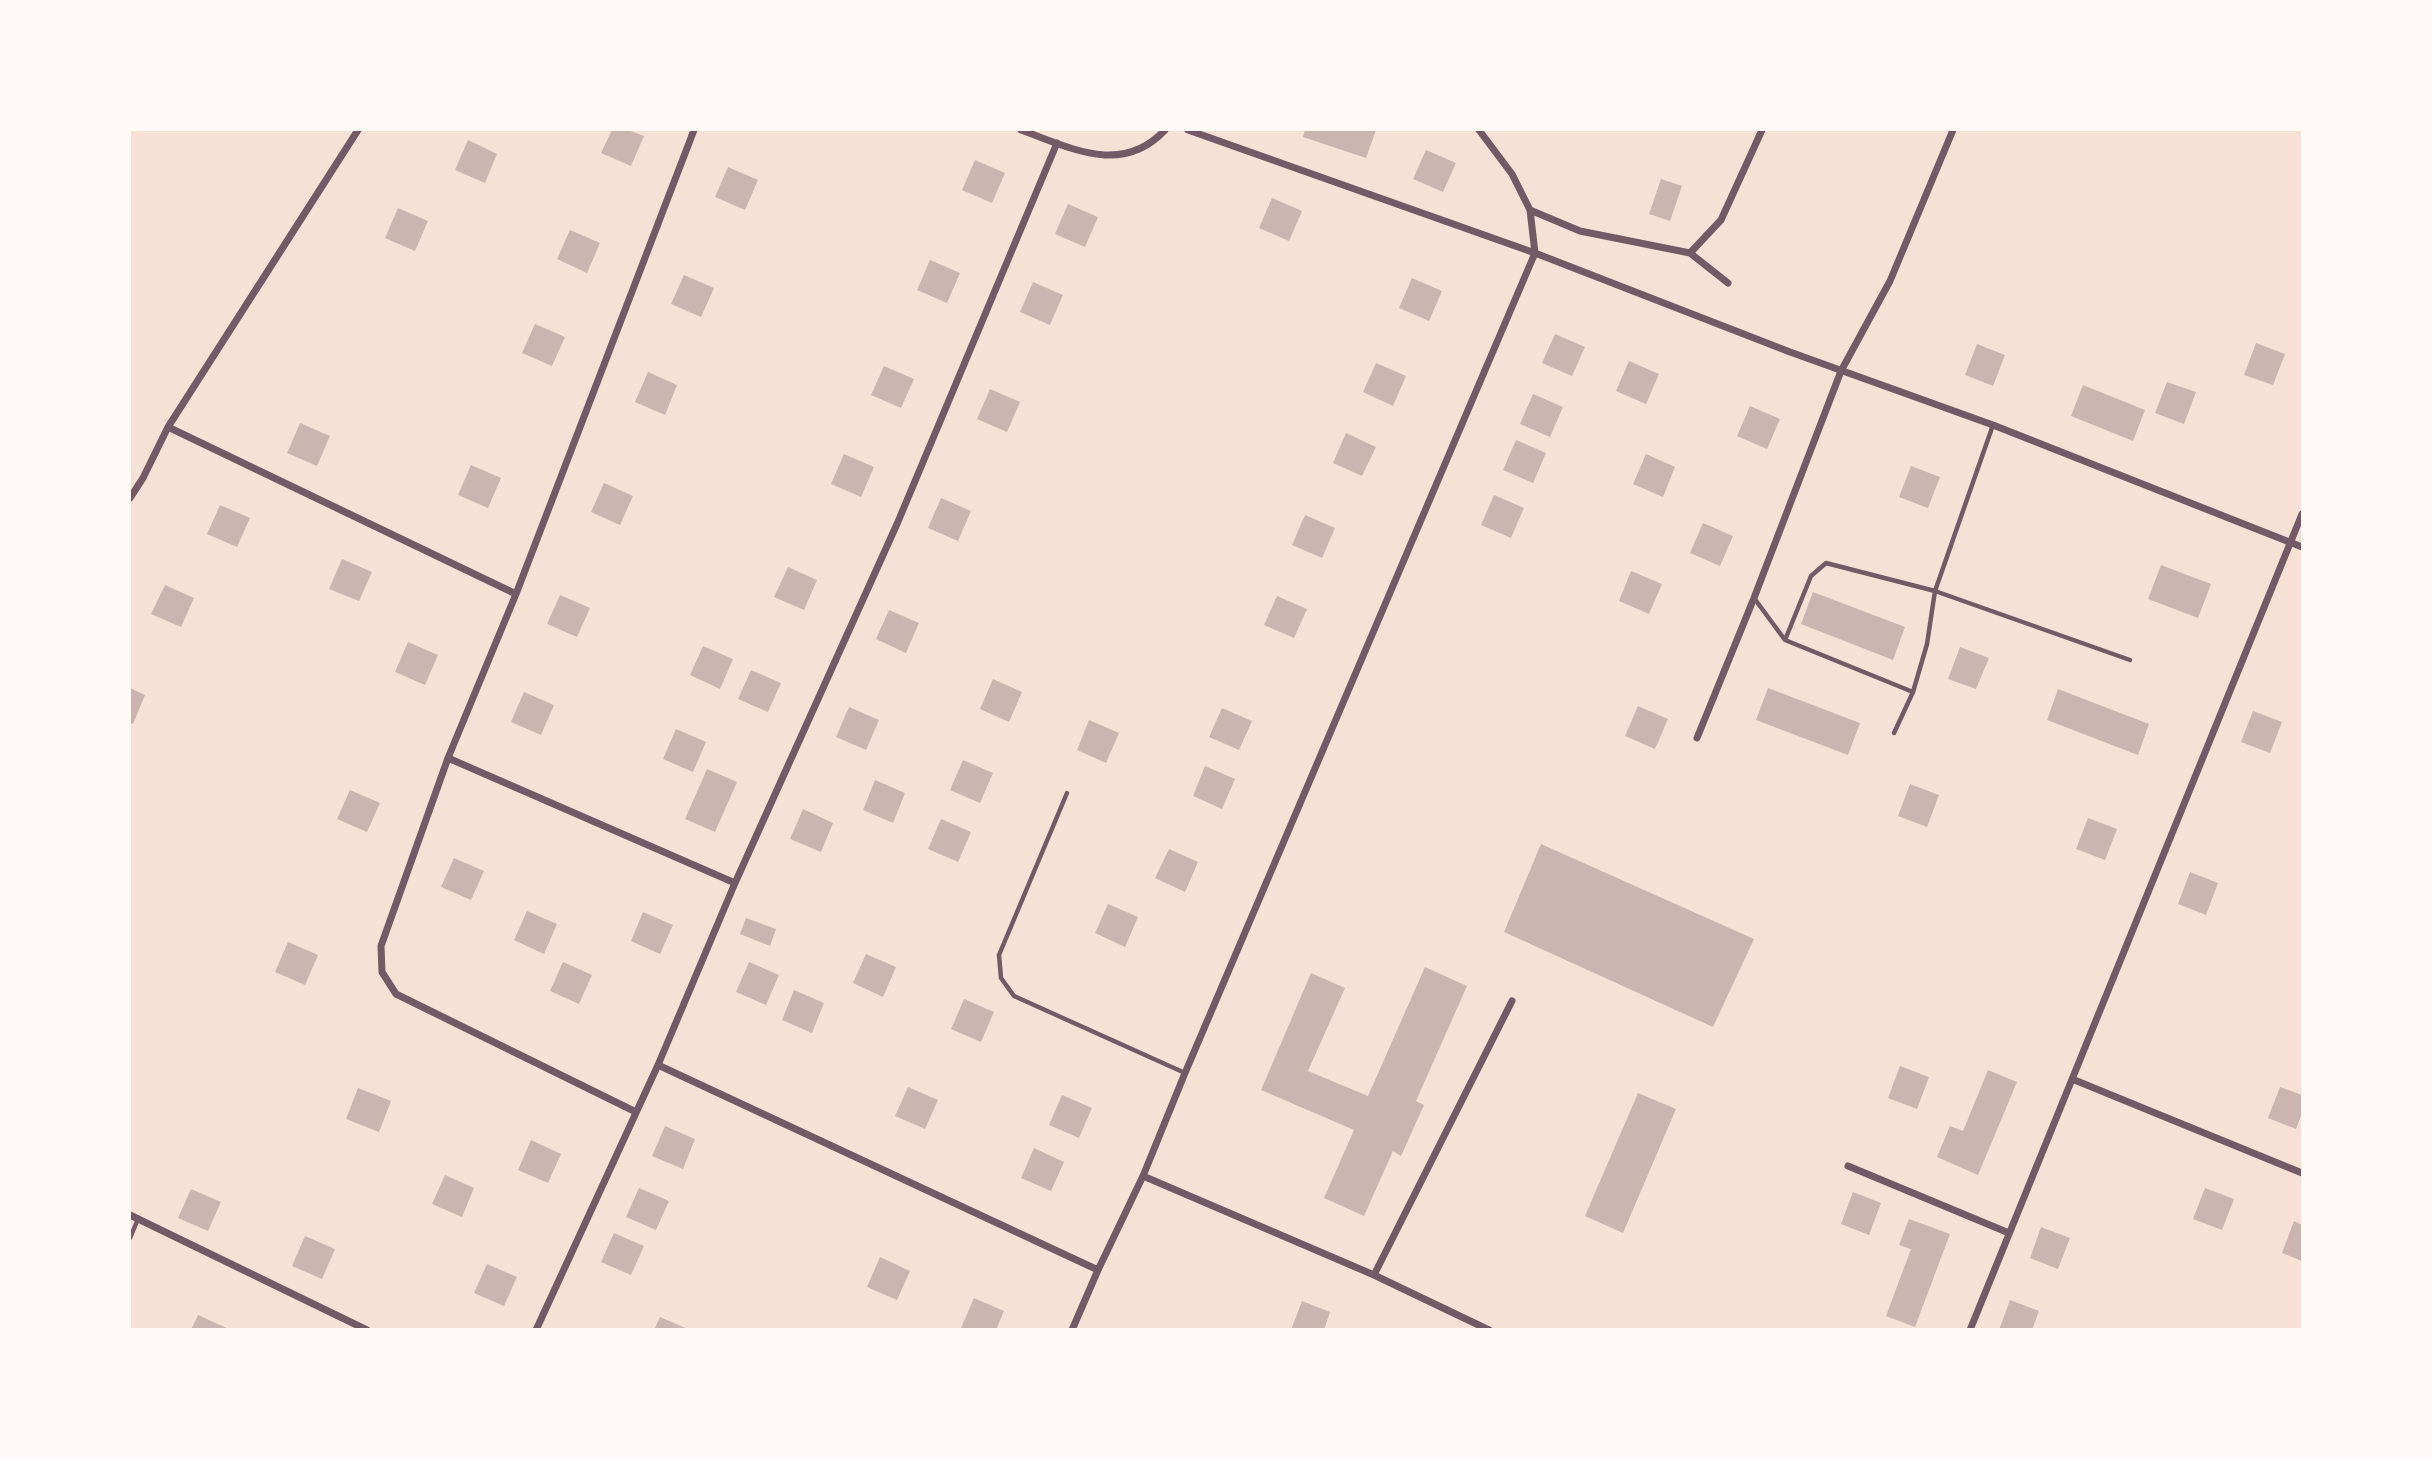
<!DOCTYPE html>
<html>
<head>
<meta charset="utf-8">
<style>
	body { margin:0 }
	#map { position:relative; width:2432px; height:1459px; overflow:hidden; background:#f7e1d7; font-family:Spectral,serif }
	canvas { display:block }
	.frame { position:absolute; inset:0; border:131px solid #fffaf5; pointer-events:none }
</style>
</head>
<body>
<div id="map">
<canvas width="2432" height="1459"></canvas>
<div class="frame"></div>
</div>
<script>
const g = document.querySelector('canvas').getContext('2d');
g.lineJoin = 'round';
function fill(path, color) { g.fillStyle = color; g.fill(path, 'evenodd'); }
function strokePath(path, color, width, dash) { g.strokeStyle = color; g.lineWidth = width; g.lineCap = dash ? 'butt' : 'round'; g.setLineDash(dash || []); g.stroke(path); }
const building = new Path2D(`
	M612 130H628L644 136 631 166 601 153Z
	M1305 130H1376L1366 158 1303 137Z
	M468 140 497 154 485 183 455 170Z
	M1426 150 1456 163 1443 192 1413 179Z
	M975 160 1005 173 992 203 962 190Z
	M728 167 758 180 745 210 715 197Z
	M1661 179 1682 186 1670 221 1649 214Z
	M1272 198 1302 211 1289 241 1259 228Z
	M1068 204 1098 217 1085 247 1055 234Z
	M398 208 428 221 415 251 385 238Z
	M570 230 600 243 587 273 557 259Z
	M930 260 960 273 947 303 917 290Z
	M684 275 714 288 701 317 671 304Z
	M1412 278 1442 291 1429 321 1399 308Z
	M1033 282 1063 295 1050 325 1020 312Z
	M535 324 565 337 552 366 522 353Z
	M1555 334 1585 347 1572 376 1542 363Z
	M2256 343 2285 354 2273 385 2244 375Z
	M1977 344 2005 355 1993 386 1965 375Z
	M1629 361 1659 374 1646 404 1616 391Z
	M1376 363 1406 376 1393 406 1363 392Z
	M884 366 914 379 901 408 871 395Z
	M648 372 677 385 665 415 635 402Z
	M2167 382 2196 392 2184 424 2155 413Z
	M2083 385 2145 410 2133 441 2071 416Z
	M990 389 1020 402 1007 432 977 419Z
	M1533 394 1563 407 1550 437 1520 424Z
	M1750 406 1780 419 1767 449 1737 436Z
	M300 423 330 436 317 466 287 453Z
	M1346 433 1376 447 1362 476 1333 463Z
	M1516 440 1546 453 1533 483 1503 470Z
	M844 454 874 467 861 497 831 484Z
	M1646 454 1675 467 1663 497 1633 484Z
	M471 465 501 478 488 508 458 495Z
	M1911 466 1940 477 1928 508 1899 497Z
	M604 483 633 496 620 525 591 512Z
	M1494 495 1524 508 1511 538 1481 525Z
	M941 498 971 511 958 541 928 528Z
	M220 505 250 518 237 547 207 534Z
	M1305 515 1335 528 1322 558 1292 545Z
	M1703 523 1733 536 1720 566 1690 553Z
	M342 559 372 572 359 601 329 589Z
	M2161 565 2211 584 2198 618 2148 599Z
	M788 567 817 580 804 610 774 597Z
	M1631 571 1662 584 1649 614 1619 601Z
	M165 585 194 598 181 627 151 614Z
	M1813 592 1905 627 1893 660 1801 624Z
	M560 595 590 608 577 637 547 624Z
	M1277 596 1307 609 1294 638 1264 625Z
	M889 610 919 623 906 653 876 639Z
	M408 642 438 655 425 685 395 672Z
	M703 646 733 659 720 689 690 675Z
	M1960 647 1989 658 1976 689 1948 679Z
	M751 670 781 683 768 712 738 699Z
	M993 679 1022 692 1009 722 980 709Z
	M130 688 145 695 133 724 130 723Z
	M1768 688 1860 723 1848 755 1756 720Z
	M2058 689 2149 724 2138 755 2047 720Z
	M524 692 554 705 541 735 511 722Z
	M1638 706 1668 719 1655 749 1625 736Z
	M849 707 879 720 866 750 836 737Z
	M1222 708 1252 721 1239 750 1209 737Z
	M2253 711 2282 722 2270 753 2241 742Z
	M1089 720 1119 733 1106 763 1077 750Z
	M676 729 706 742 693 772 663 759Z
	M963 760 993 773 980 803 950 790Z
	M1205 766 1235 779 1222 809 1193 796Z
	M707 769 737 782 715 832 685 819Z
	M875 780 905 793 893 823 863 810Z
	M1910 784 1939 795 1927 827 1898 816Z
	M350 790 380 803 367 832 337 819Z
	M803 809 833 823 821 852 790 839Z
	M2088 818 2117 829 2105 860 2076 849Z
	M941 819 971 832 958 862 928 849Z
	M1541 844 1754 939 1713 1027 1504 932Z
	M1169 849 1198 862 1185 892 1155 878Z
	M454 858 484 871 471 900 441 887Z
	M2190 872 2218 883 2206 915 2178 904Z
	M1108 904 1138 917 1125 947 1095 933Z
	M527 911 557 924 544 954 514 940Z
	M643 912 673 925 660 954 631 941Z
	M746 918 776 929 770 946 740 934Z
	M288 942 318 955 305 985 275 972Z
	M866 954 896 967 883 997 853 983Z
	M563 962 592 975 579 1004 550 991Z
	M749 962 779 975 766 1005 736 992Z
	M1425 967 1467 986 1416 1101 1424 1105 1401 1156 1393 1151 1364 1216 1324 1198 1354 1130 1261 1090 1311 973 1345 988 1308 1071 1368 1096Z
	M794 990 824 1003 812 1033 782 1020Z
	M964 999 994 1012 981 1042 951 1029Z
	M1900 1066 1929 1077 1917 1109 1888 1098Z
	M1988 1070 2017 1082 1978 1175 1937 1157 1950 1126 1963 1131Z
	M908 1087 938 1100 925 1129 895 1116Z
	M2280 1087 2302 1095V1113L2296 1129 2268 1118Z
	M358 1088 391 1101 379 1132 346 1119Z
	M1638 1093 1676 1109 1623 1233 1585 1216Z
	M1062 1095 1092 1108 1079 1138 1049 1125Z
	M665 1126 695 1139 683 1169 652 1156Z
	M531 1140 561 1154 548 1183 518 1170Z
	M1034 1148 1064 1162 1051 1191 1021 1178Z
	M445 1175 474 1188 462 1217 432 1204Z
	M639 1188 669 1201 656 1230 626 1217Z
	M2205 1188 2234 1199 2222 1230 2193 1219Z
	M191 1189 221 1202 208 1231 178 1218Z
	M1853 1192 1881 1203 1869 1235 1841 1224Z
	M1909 1219 1950 1234 1915 1327 1886 1316 1911 1249 1899 1245Z
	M2294 1221 2302 1225V1261L2282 1253Z
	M2041 1227 2070 1238 2058 1269 2030 1258Z
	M614 1233 644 1246 631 1275 601 1262Z
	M305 1236 335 1249 322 1279 292 1266Z
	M880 1257 910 1271 897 1300 867 1287Z
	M487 1264 517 1277 504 1306 474 1293Z
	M974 1298 1004 1311 996 1330H966L961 1328Z
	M2010 1300 2039 1311 2032 1330H1999Z
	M1302 1301 1330 1312 1324 1330H1291Z
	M198 1315 231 1330H191Z
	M660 1317 690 1330H654Z`);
const service = new Path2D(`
	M1754 598 1785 640 1913 692 1927 644 1935 591 1993 425
	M1785 640 1811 576 1826 563 1935 591 2130 660
	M1894 733 1913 692
	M1067 793 999 955 1001 978 1014 996 1185 1073
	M130 1238 138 1219`);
const minor = new Path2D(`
	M1021 130C1071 148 1122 176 1165 130
	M1188 130 1535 253 1790 352 1993 425 2302 547
	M1530 210 1580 231 1690 253
	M1728 283 1690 253 1721 220 1762 130
	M168 427 516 594
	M130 498 143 478 168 427 358 130
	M1697 738 1754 598 1841 371 1890 281 1953 130
	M448 758 735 883
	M658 1065 1098 1270
	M2072 1079 2302 1173
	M636 1112 396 994 382 972 381 946 448 758 516 594 694 130
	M1848 1166 2009 1233
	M1143 1176 1374 1275 1489 1330
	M130 1215 367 1330
	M1374 1275 1512 1001
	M536 1330 658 1065 735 883 897 524 1057 143
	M1072 1330 1098 1270 1143 1176 1185 1073 1535 253 1530 210 1512 174 1479 130
	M1970 1330 2302 514`);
fill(building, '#ccb4b1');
strokePath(service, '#755966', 4.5);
strokePath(minor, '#755966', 7);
</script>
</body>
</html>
